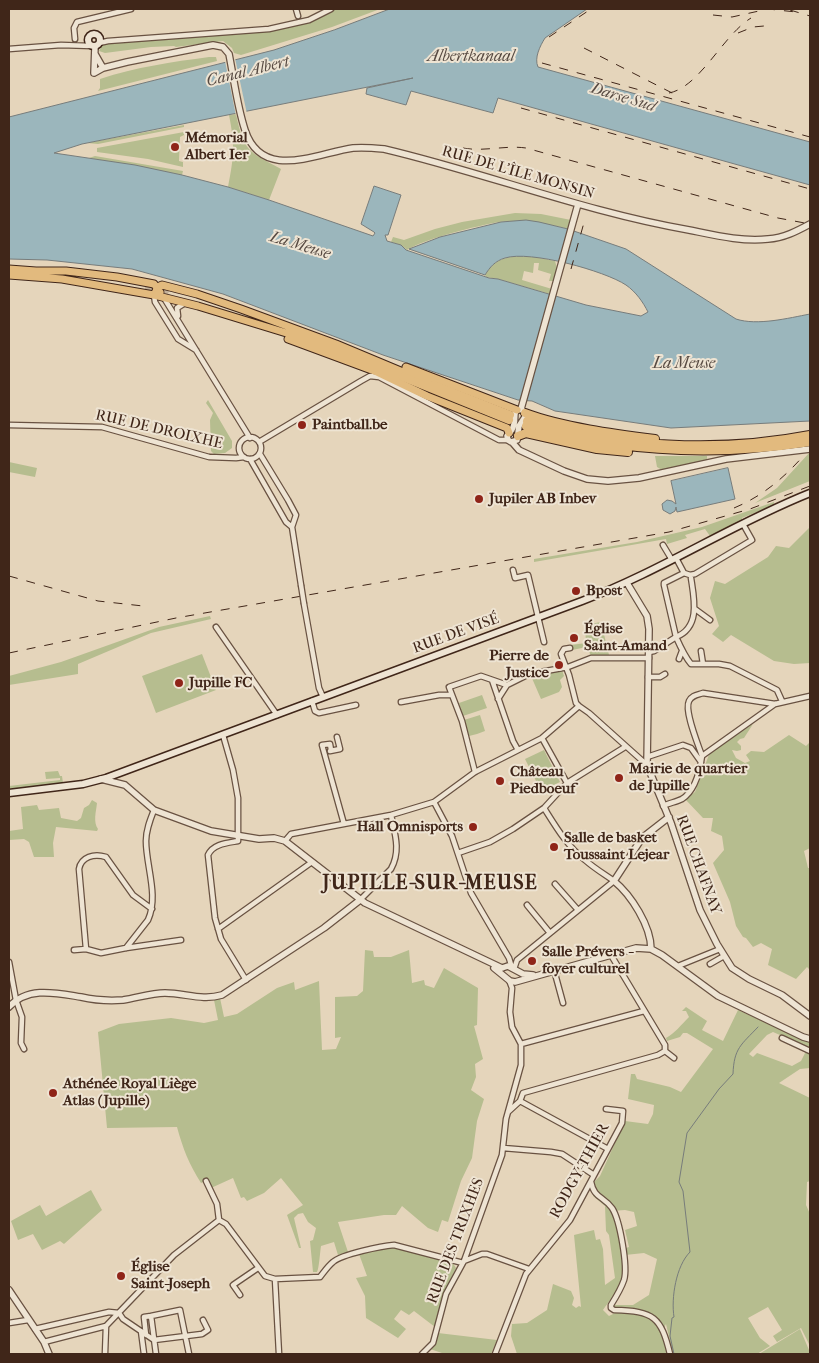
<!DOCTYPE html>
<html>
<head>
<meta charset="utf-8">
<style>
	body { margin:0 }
	#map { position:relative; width:819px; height:1363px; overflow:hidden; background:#e5d5bb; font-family:"IM FELL French Canon",serif }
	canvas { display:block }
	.frame { position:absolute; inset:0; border:10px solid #402619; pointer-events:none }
</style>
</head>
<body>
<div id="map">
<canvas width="819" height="1363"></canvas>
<div class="frame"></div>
</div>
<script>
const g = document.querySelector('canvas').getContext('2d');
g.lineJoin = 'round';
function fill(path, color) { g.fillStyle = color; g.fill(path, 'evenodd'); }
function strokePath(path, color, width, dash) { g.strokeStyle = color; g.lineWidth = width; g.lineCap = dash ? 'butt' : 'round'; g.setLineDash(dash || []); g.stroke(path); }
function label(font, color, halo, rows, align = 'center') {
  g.font = font + ' "IM FELL French Canon",serif'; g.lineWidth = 4; g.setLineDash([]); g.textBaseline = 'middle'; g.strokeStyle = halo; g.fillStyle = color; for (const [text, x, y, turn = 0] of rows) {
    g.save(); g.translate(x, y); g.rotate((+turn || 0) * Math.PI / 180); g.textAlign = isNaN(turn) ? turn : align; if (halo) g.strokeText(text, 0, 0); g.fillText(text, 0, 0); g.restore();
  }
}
const green = new Path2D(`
	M326 9H380L332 27 241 55 234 53 232 48 223 41 176 47 174 46 151 47 105 53 99 51 103 44C144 34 187 33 229 30 262 28 297 26 326 9Z
	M209 57H216L217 61 98 91 100 88V79C136 67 172 62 209 57Z
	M236 114C244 152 248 151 281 169L269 200 228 187C234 157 235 145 229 115Z
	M184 125V127L98 144 87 143Z
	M184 132V135L180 137 179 161 183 162V167L148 159 97 152V148Z
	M95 156 183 171 182 175 89 158Z
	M515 213 541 214 571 220 568 229C552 224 516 220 499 222 477 226 426 238 407 250L401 245 391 242 393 237 404 240 435 229 462 222Z
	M519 255 535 257 555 261 557 268 553 281H549L551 274 538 270 539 263H534L533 273 524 271 522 280 552 289 550 294 498 279 486 277 485 275C495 259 502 259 519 255Z
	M208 400 232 441V448L225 453 214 454 211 451 210 420 213 413 206 403Z
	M810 452V481L755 503 777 488Z
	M655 456H707V460L662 470 657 467Z
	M9 462 37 468 35 477 9 472Z
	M774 502V505L742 518V521L710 536 705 529 685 535 687 538 667 544 666 539 534 562V559L637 542 702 527Z
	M810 522V663L794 664 774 661 731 635 723 642 712 634 719 626 710 598 715 581 725 584 768 557 776 546 789 548 809 528Z
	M210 616 211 619 151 633 78 664V674L9 685V676L61 662 159 627Z
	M601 622 609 655 591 656 587 647 572 650 571 645 586 643 585 625Z
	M202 654 216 690 156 713 142 676Z
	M562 670 564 676 560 680 562 687 559 692 541 699 531 676Z
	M482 695 487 708 463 716 459 703Z
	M480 715 485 731 477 734 474 722 477 734 469 736 464 720Z
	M753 724 744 738 740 739 737 742 741 746V750L737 751 732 750 736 758 745 763 750 761 746 755 751 751 764 752 789 735 806 746 810 742V848L804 851 808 868H810V970L807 967 796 979 768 965 772 949 761 943 753 947 746 938 743 937 736 926 730 902 713 863 724 850 722 836 711 831 713 818H703L685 799 695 792 710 752Z
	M544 750 560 782 541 791 525 759Z
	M58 771 60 776H62L63 783 9 789V786L60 780V778L46 779 45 772Z
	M92 800 97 803C96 812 93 822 98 829L97 831 56 827 53 843 54 857H34L29 842 24 839 9 840V831L23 829 21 807 37 805 39 810 59 808 61 818 77 821 81 818 84 808 89 805Z
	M365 950 373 951 374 957H391L409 950 412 983 424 980 425 985 434 988 444 968 478 988 477 1025 474 1026 483 1059 475 1064 476 1077 471 1090 484 1099 477 1121 472 1158 461 1181 448 1222 442 1220 438 1232 428 1228 402 1206 396 1215H384L338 1222 348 1252 338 1255 334 1242 321 1246C320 1252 319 1269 317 1272H313L310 1241 313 1240 316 1228 308 1222 303 1213 298 1214 294 1218 301 1248H299L287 1215 303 1205 281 1178 264 1193 247 1201 244 1197 241 1198 233 1178 211 1188 208 1180 201 1183C189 1164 183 1149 177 1127L107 1128 98 1032 119 1024 171 1018 204 1023 218 1020 214 1000 220 998 224 1017 237 1014 277 988 294 982 295 990 319 981 322 1050 336 1049 341 1037 335 1038V997L357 996 363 991Z
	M686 1007 707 1021 702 1030 723 1041 738 1010 810 1043V1048L773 1032 767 1035 749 1054 753 1057 757 1053 792 1066 801 1061 806 1051 810 1052V1068L800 1069 779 1083 810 1098V1181L807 1182 806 1205 810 1214V1346L801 1328 777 1342 773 1336 782 1330 768 1307 748 1318 760 1338 770 1346 757 1354H673L666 1324 663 1330 669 1354H517L511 1336 512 1324 527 1323 547 1310 553 1284 571 1291 574 1298 572 1305 576 1308 579 1306 581 1307 574 1235 594 1230 596 1240 600 1239 603 1249 605 1285 615 1278 609 1235 606 1231 605 1206 593 1196V1183L600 1176 625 1121 648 1124 653 1114 654 1105 628 1099 631 1074H635L637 1079 670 1087 681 1092 713 1049 687 1033H683L680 1037 667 1041 666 1038C675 1033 681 1025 689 1017L686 1011H682ZM625 1210 634 1212 637 1226 625 1230 629 1247 626 1248 625 1255 644 1253 657 1259 649 1295 633 1305H613L612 1311 617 1312 609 1316 603 1310C609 1301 619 1290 622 1280 627 1260 618 1235 614 1215L611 1211Z
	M91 1190 102 1210 64 1244 60 1241 42 1250 33 1234 18 1240 11 1221 40 1205 46 1216Z
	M395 1247 452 1262 456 1268 446 1288 435 1327 414 1311 409 1315 401 1310 394 1319 406 1329 398 1338 366 1318 365 1296 356 1278 367 1276 359 1254Z
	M800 1329 809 1350 810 1349V1354H759Z
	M438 1333 497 1340 491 1354H445L430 1349Z`);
const water = new Path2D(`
	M390 9H587L545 38C540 46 534 58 538 67L810 142V185L498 98 493 113 411 91 406 105 366 94 367 88 413 78 82 144 54 153 135 165 182 175 228 187 269 200 373 236 375 233 374 232 361 224 374 186 401 195 388 235H385L387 241 401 245 406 250 489 278 498 279 586 305 641 316 648 312C643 302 636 292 626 285 605 271 530 250 505 258 495 261 490 267 485 275L409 249 440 237 501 222 526 220 539 222 568 229 626 249 736 319C757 326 789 318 810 314V421L671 428 555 411 532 401 518 400 383 355 223 294 132 269 47 260 9 259V117L274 50 334 30Z
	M728 468 735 499 677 512 676 507 675 511 670 514 663 510 662 504 667 500 672 501 676 504 671 481Z`);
const pier = new Path2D(`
	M235 58 247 114 236 116 225 61Z`);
const stream = new Path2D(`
	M674 1354 670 1336 672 1318 674 1317C671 1298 676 1266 690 1252L683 1191 679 1182 687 1133 719 1089 733 1074C734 1048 741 1045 758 1027`);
const primaryTunnel = new Path2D(`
	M155 287 169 291
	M145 288 159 291`);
const minor = new Path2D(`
	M296 9 298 16
	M75 39 74 28 77 22 131 9
	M99 43 108 41 269 29 309 20 331 9
	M9 49 61 45 92 46
	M154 295 155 302 178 339 196 350
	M164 298 250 438
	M178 316 177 308 185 303
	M9 425 102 427 209 457 236 458 244 457
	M239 448a11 11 0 1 1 22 0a11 11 0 1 1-22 0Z
	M259 442 361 381 370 376 379 377 499 440H508
	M260 454 288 500 296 515 292 527 301 585
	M250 459 286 522 292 527
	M663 545 672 560
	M513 570 515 578 528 575 544 642
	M684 573 690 575 695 574 752 540 743 524
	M691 578C694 598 701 627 676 637 680 646 685 657 691 664H719L730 666 777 690 782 701
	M304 604 319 688 323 697
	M695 609 710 620
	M216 627 277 715
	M570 648 564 649 561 654 569 675 576 703 579 706
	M701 651 703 664
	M649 652 654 651 676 637 664 585V583L684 573 676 558
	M679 659 682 651
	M648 677H660L665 674
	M492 680 513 741 518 750
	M498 699 507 685 529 674 568 667 591 658H649
	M312 701 315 711 319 713 356 705
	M401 702 439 695H450
	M223 735 233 770 238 798V841C227 843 213 844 208 855L215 918 221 939 246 980
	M542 738 567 783
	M331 750 330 744 322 745 344 824
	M330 751 340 749 337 737
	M702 756 775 704
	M647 757 683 745 691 748 701 762
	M475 772 462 721 449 687 481 676 507 685
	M434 802 452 836 471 893 509 958 512 968
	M663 806C669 803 676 802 682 799 695 791 700 770 702 756 698 744 684 711 689 701 692 695 697 695 703 693L775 704 810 696
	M285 841 291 834 391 815 434 802 475 772 542 738 579 706 589 713 647 765
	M458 853 490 842 513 829 544 808 567 783 625 747
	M555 884 578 910
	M360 900 391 869C401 851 395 834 391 815
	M527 905 550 933
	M218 929 312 862
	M126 948 148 920C159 896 146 866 146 841 146 830 150 820 154 810
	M86 949 79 869C81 857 94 853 106 857L133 895 152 909
	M74 950 86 949 101 953 126 948 181 940
	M9 962 16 1000 22 1017 21 1043 24 1049
	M710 964 724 956
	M678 966 720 949
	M514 969 517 960 614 881C604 874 594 868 585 860 567 846 556 827 544 808
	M554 970 563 1003
	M782 1038 810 1051
	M521 1044 644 1011
	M665 1051 674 1058
	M508 1112 520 1101
	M503 1148 551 1152 562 1154 594 1175
	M608 1149 520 1101 523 1093 658 1055 665 1051V1045L611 955
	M206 1181 217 1204 219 1220
	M591 1182C594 1198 603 1196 612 1208 620 1220 628 1267 624 1280 621 1289 616 1297 611 1305V1308L614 1310C654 1311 661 1317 670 1354
	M464 1261 482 1254H487L529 1269
	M275 1279 279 1354
	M240 1295 233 1285 258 1268
	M119 1313 123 1319 154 1340 202 1334 208 1330 203 1320
	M151 1316 180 1310 189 1354
	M9 1323 28 1320
	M35 1329 109 1312 119 1313
	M141 1331 144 1354
	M146 1335 144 1317 151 1316 156 1354
	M44 1342 106 1326 174 1255 219 1220 226 1224 265 1276 275 1279 320 1277C324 1272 328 1266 333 1262 342 1254 382 1246 394 1245L463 1263
	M105 1354 106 1326
	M422 1354 433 1343 446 1294 464 1261 502 1155 506 1119 521 1065V1044L512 1027 510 1012 512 988 509 980
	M495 1354 526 1274 570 1220 622 1123 623 1111 606 1109`);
const tertiary = new Path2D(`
	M95 46 94 73 103 68 127 62 213 45 223 47 229 54C234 79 237 106 245 130 262 182 317 153 353 148 363 147 374 148 384 149 486 173 585 212 689 230 714 235 742 242 768 239 784 238 797 231 810 224
	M95 54 103 68
	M521 409 578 204
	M521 409 525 413V417L519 426 517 440 511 442 508 440 507 436C511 432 513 429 514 424 516 416 512 411 521 409Z
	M512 442 519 450 564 471 587 479 608 481 639 478 726 459 810 449
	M627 583 647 616 649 629 647 765 671 823 700 910 717 944 732 968 749 979 782 995 810 1016
	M101 779 125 785 154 810 211 831 259 839 274 838 285 841 365 903 502 968
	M651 949C651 926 631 895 614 881L642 838 669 817
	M494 968 510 981 515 982 636 948 651 949 662 955 718 996 803 1037 810 1039
	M502 968 508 966 523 974 533 975
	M9 1007C28 986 56 993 81 997 94 1000 109 1001 123 1000 137 998 151 993 165 993 185 993 202 1001 222 995L324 928 360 900
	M9 1290 44 1342 49 1354`);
const secondary = new Path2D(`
	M88 40a6 6 0 1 1 12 0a6 6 0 1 1-12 0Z
	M9 793 83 784 106 778 582 601C661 571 732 524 810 493`);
const primary = new Path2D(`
	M9 269 36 271
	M33 271H66L117 277 154 284 160 292
	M9 275 62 279 154 295 198 306 306 339
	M154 295 158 287 162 285 197 294 241 309 336 344 434 385
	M303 338 403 377
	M288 339 377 372 427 396 507 428 509 433
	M406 367 517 410`);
const motorway = new Path2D(`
	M403 377 509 420
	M434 385 510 415
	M525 413C562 427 616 434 655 439
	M527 421C619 447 717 453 810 435
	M526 426C619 452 714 457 810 442
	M518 436 526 433 597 449 628 452`);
const rail = new Path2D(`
	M790 10 810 16
	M713 15 732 17 768 9 796 12
	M738 33 753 27 764 26
	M549 37 591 9
	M584 48 678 96
	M542 63 810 137
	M669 93C700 87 723 35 751 18
	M521 108 810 189
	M463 148C484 152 505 145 526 148L778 218 810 224
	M571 269 585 219
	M734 508C763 496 785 477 805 454
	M9 576 98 601 143 606
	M9 653 176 618 669 532 750 509 810 486`);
const minorBridge = new Path2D(`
	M301 585 304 604`);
const markers = [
	[175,147,5,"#8f2418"],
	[302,425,5,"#8f2418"],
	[479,499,5,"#8f2418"],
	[576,591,5,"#8f2418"],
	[574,638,5,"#8f2418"],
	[559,665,5,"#8f2418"],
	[179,683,5,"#8f2418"],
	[619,778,5,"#8f2418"],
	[500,781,5,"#8f2418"],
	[473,827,5,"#8f2418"],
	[554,847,5,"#8f2418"],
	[532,961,5,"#8f2418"],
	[53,1093,5,"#8f2418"],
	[121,1276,5,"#8f2418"]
];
const poiNames = [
	["Mémorial",185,138],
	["Albert Ier",185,155],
	["Paintball.be",312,425],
	["Jupiler AB Inbev",489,499],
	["Bpost",586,591],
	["Église",584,629],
	["Saint-Amand",584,646],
	["Pierre de",549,656,"right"],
	["Justice",549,673,"right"],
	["Jupille FC",189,683],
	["Mairie de quartier",629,769],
	["de Jupille",629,786],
	["Château",510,772],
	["Piedboeuf",510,789],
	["Hall Omnisports",463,827,"right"],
	["Salle de basket",564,838],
	["Toussaint Lejear",564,855],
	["Salle Prévers -",542,952],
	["foyer culturel",542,969],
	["Athénée Royal Liège",63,1084],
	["Atlas (Jupille)",63,1101],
	["Église",131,1267],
	["Saint-Joseph",131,1284]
];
const streetNames = [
	["RUE DE L'ÎLE MONSIN",518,173,16],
	["RUE DE DROIXHE",159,430,13],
	["RUE DE VISÉ",456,634,-20],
	["RUE CHAFNAY",698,865,70],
	["RODGY-THIER",580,1171,-61],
	["RUE DES TRIXHES",456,1241,-69]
];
const waterNames = [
	["Albertkanaal",471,57],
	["Canal Albert",248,72,-14],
	["Darse Sud",623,98,17],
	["La Meuse",300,246,17],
	["La Meuse",684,364]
];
const districtNames = [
	["JUPILLE-SUR-MEUSE",430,884]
];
fill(green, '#b6bd8f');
fill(water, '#9bb6bc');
strokePath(water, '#777c7b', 1);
fill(pier, '#e5d5bb');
strokePath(stream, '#777c7b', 1);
strokePath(primaryTunnel, '#c4b29b', 7, [7, 3.5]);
strokePath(minor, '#695242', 7);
strokePath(tertiary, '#695242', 8);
strokePath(secondary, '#402619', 9);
strokePath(primary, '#402619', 9);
strokePath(motorway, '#402619', 10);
strokePath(minor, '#eee4d3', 4.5);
strokePath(tertiary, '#eee4d3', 5.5);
strokePath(secondary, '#eee4d3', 6);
strokePath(primary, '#e2ba7e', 7);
strokePath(motorway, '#e2ba7e', 8);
strokePath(rail, '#402619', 1, [9, 9]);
strokePath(minorBridge, '#695242', 7, []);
strokePath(minorBridge, '#eee4d3', 4.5);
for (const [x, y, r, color] of markers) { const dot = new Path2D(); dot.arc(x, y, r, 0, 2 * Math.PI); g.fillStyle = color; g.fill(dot); strokePath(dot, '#eee4d3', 2); }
label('bold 15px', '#402619', '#eee4d3', poiNames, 'left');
label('15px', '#402619', '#eee4d3', streetNames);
label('italic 16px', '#574a42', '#eee4d3', waterNames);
g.letterSpacing = '1px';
label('bold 20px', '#402619', '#eee4d3', districtNames);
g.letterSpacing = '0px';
</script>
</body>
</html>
